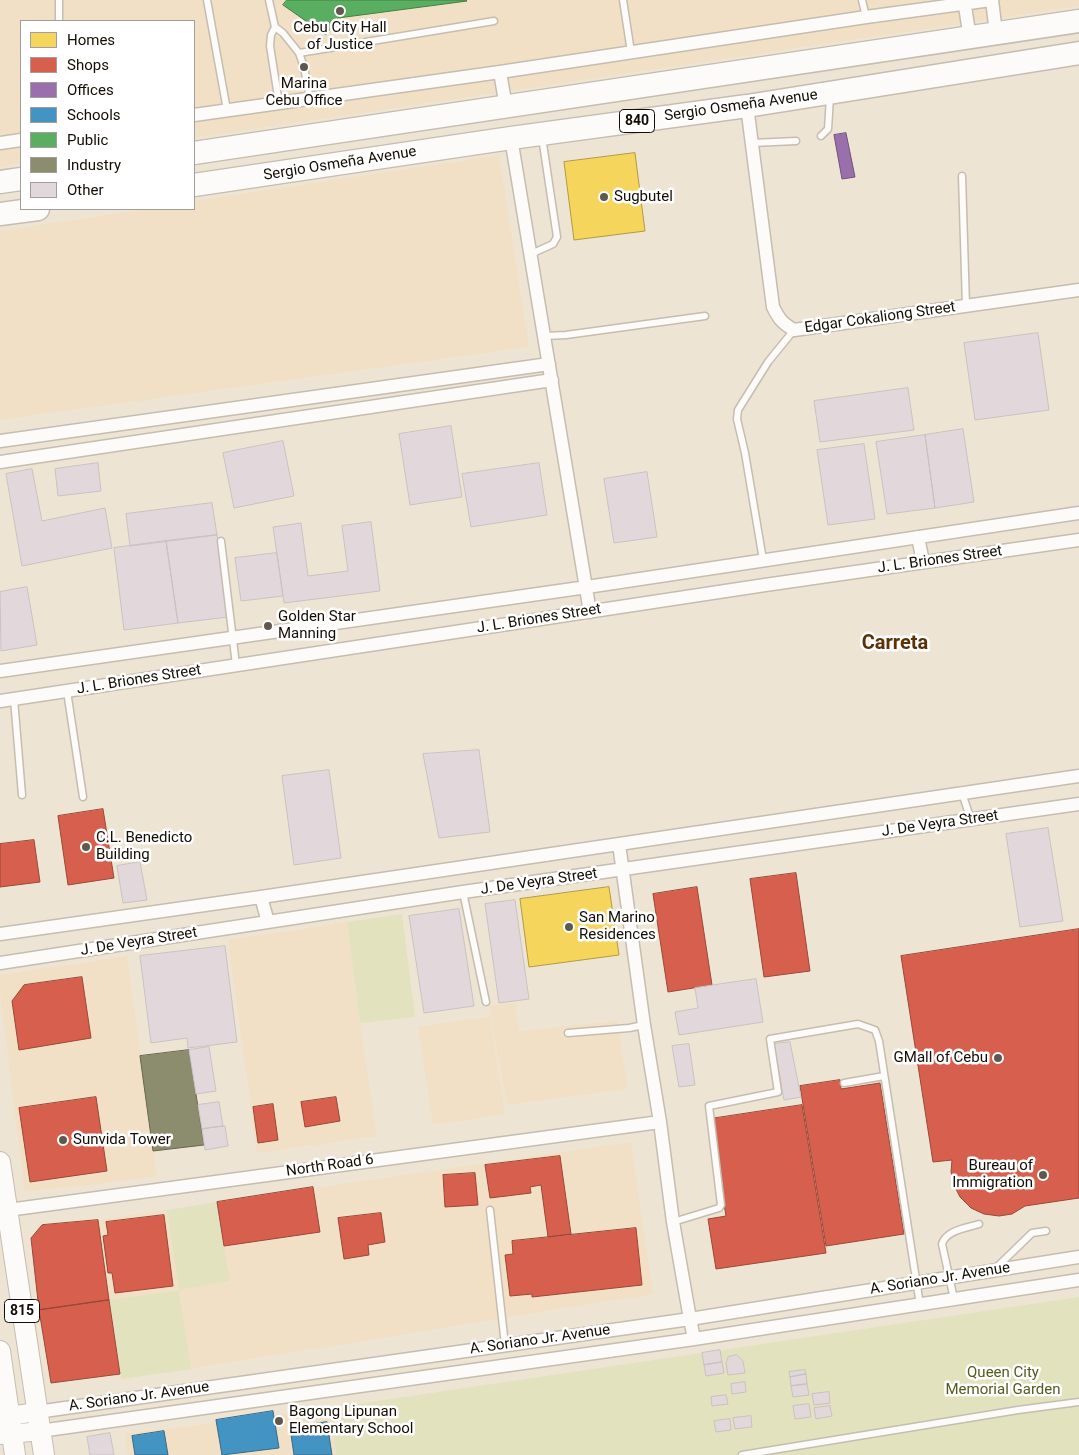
<!DOCTYPE html>
<html>
<head>
<meta charset="utf-8">
<style>
	body { margin:0 }
	#map { position:relative; width:1079px; height:1455px; overflow:hidden; background:#eee4d4; font-family:Roboto,sans-serif }
	canvas { display:block }
	.legend { position:absolute; left:20px; top:20px; width:175px; height:190px; box-sizing:border-box; background:#fff; border:1px solid #a19e9b; margin:0; padding:6px 9px; list-style:none; font-size:15px; color:#130d04 }
	.legend li { display:flex; align-items:center; gap:10px; height:25px }
	.legend b { width:25px; border:1px solid #a19e9b }
</style>
</head>
<body>
<div id="map">
<canvas width="1079" height="1455"></canvas>
<ul class="legend">
<li><b style="height:14px;background:#f6d55c"></b>Homes</li>
<li><b style="height:14px;background:#d6604d"></b>Shops</li>
<li><b style="height:14px;background:#9970ab"></b>Offices</li>
<li><b style="height:14px;background:#4393c3"></b>Schools</li>
<li><b style="height:14px;background:#5aae61"></b>Public</li>
<li><b style="height:14px;background:#8c8c6e"></b>Industry</li>
<li><b style="height:14px;background:#e2d8dc"></b>Other</li>
</ul>
</div>
<script>
const g = document.querySelector('canvas').getContext('2d');
g.lineJoin = 'round';
function fill(path, color) { g.fillStyle = color; g.fill(path, 'evenodd'); }
function strokePath(path, color, width, dash) { g.strokeStyle = color; g.lineWidth = width; g.lineCap = dash ? 'butt' : 'round'; g.setLineDash(dash || []); g.stroke(path); }
function label(font, color, halo, rows, align = 'center') {
  g.font = font + ' Roboto,sans-serif'; g.lineWidth = 5; g.setLineDash([]); g.textBaseline = 'middle'; g.strokeStyle = halo; g.fillStyle = color; for (const [text, x, y, turn = 0] of rows) {
    g.save(); g.translate(x, y); g.rotate((+turn || 0) * Math.PI / 180); g.textAlign = isNaN(turn) ? turn : align; if (halo) g.strokeText(text, 0, 0); g.fillText(text, 0, 0); g.restore();
  }
}
const built = new Path2D(`
	M0 0H1079V6L194 138V21H21V163L0 167Z
	M499 155 529 347 0 420V231L145 209H194V201Z
	M347 922 360 1023 377 1136 257 1153 228 940Z
	M127 956 157 1176 108 1183 25 1192 0 993V975Z
	M515 1003 519 1031 617 1021 628 1089 507 1105 489 1006Z
	M490 1016 505 1114 433 1125 418 1027Z
	M631 1142 653 1294 191 1369 179 1290 109 1300 98 1220 167 1210 179 1290 230 1281 216 1202Z
	M330 1408 336 1455H128L125 1434Z`);
const green = new Path2D(`
	M402 914 415 1017 360 1023 347 922Z
	M216 1202 230 1281 179 1290 191 1369 121 1379 109 1300 179 1290 167 1210Z
	M1079 1297V1455H336L330 1408Z`);
const homes = new Path2D(`
	M635 153 645 231 574 240 564 162Z
	M609 887 619 955 529 967 520 899Z`);
const shops = new Path2D(`
	M103 809 114 878 68 885 58 816Z
	M34 840 40 882 0 887V844Z
	M796 873 810 971 764 977 750 879Z
	M697 887 712 985 668 992 653 894Z
	M1079 929V1198L1025 1206 1012 1214 999 1216 984 1214 971 1208 960 1197 954 1185 951 1172 952 1160 933 1162 901 956Z
	M82 977 91 1038 19 1050 12 1001 24 985Z
	M840 1080 841 1089 880 1083 904 1234 826 1246 800 1086Z
	M96 1097 107 1171 30 1182 19 1108Z
	M336 1097 340 1121 305 1127 301 1102Z
	M273 1104 278 1140 258 1143 253 1107Z
	M802 1105 826 1253 716 1269 708 1219 726 1216 710 1119Z
	M560 1156 571 1234 548 1237 541 1185 530 1187 531 1193 490 1198 485 1165Z
	M475 1173 478 1205 445 1207 443 1175Z
	M313 1187 320 1232 224 1246 217 1202Z
	M381 1213 385 1242 368 1245 369 1255 344 1259 338 1218Z
	M164 1215 173 1286 115 1293 112 1273H108L103 1236 108 1235 106 1222Z
	M98 1220 109 1300 39 1310 31 1238 42 1225Z
	M636 1228 642 1285 532 1297V1294L510 1296 505 1255 513 1254 512 1241Z
	M109 1300 120 1374 51 1383 39 1310Z`);
const offices = new Path2D(`
	M846 133 855 177 842 179 834 135Z`);
const schools = new Path2D(`
	M273 1411 279 1448 222 1455 216 1420Z
	M327 1422 332 1455H294L290 1428Z
	M164 1431 168 1455H135L132 1436Z`);
const public = new Path2D(`
	M287 0H466L467 1 338 18 326 35 283 5Z`);
const industry = new Path2D(`
	M189 1050 204 1145 153 1151 140 1056Z`);
const building = new Path2D(`
	M1038 333 1049 410 975 420 964 343Z
	M908 388 914 430 820 442 814 401Z
	M451 426 462 497 410 505 399 434Z
	M963 429 974 502 935 508 925 435Z
	M925 435 935 508 887 514 876 442Z
	M283 441 294 496 234 508 223 453Z
	M864 444 875 519 828 525 817 450Z
	M98 463 101 491 58 496 55 469Z
	M539 463 547 515 471 527 462 474Z
	M32 469 42 521 105 508 112 548 22 566 6 474Z
	M647 472 657 537 614 543 604 479Z
	M212 503 217 535 130 546 126 514Z
	M371 522 380 591 284 603 273 527 301 523 308 576 348 571 342 526Z
	M217 535 228 617 178 623 166 541Z
	M166 541 178 623 124 630 114 548Z
	M277 553 283 596 241 601 235 558Z
	M27 587 37 645 1 651 0 592Z
	M479 750 490 832 439 838 423 754Z
	M329 770 341 858 294 865 282 776Z
	M1048 828 1063 921 1020 927 1006 834Z
	M140 862 147 900 123 903 117 866Z
	M515 900 529 999 499 1003 485 904Z
	M459 909 474 1006 424 1013 409 916Z
	M225 946 237 1042 188 1048 187 1038 151 1043 140 956Z
	M756 979 763 1022 679 1035 675 1012 698 1008 695 988Z
	M790 1042 801 1097 784 1100 774 1044Z
	M689 1044 695 1085 679 1087 672 1046Z
	M209 1047 216 1091 196 1094 189 1050Z
	M219 1102 223 1126 202 1129 198 1105Z
	M223 1126H225L228 1146 205 1150 202 1129Z
	M720 1350 722 1362 704 1365 702 1353Z
	M737 1355 743 1361 745 1373 728 1375 726 1363 728 1357Z
	M722 1362 724 1373 706 1376 704 1365Z
	M805 1370 806 1374 790 1377 789 1372Z
	M806 1374 807 1384 791 1386 790 1377Z
	M745 1382 746 1392 732 1394 731 1384Z
	M807 1384 809 1395 793 1397 791 1386Z
	M829 1392 830 1403 814 1405 812 1394Z
	M726 1395 728 1404 712 1406 711 1397Z
	M809 1404 811 1417 795 1419 793 1406Z
	M830 1406 832 1416 816 1419 814 1408Z
	M751 1416 752 1427 735 1429 733 1418Z
	M730 1419 731 1430 716 1432 714 1421Z
	M110 1433 114 1455H90L87 1437Z`);
const lane = new Path2D(`
	M207 0 227 110
	M269 0 275 27 271 35 270 46 279 103
	M623 0 631 52
	M862 0 866 17
	M59 21V0
	M275 27 283 33 299 53
	M310 99 304 67 299 53 494 21
	M821 136 828 129 830 97
	M752 143 796 141
	M962 176 966 306
	M531 254 553 244 557 237 542 137
	M545 336 566 335 705 316
	M221 541 236 665
	M763 560 745 453 737 419 738 410 768 362 794 330
	M67 691 83 797
	M14 699 22 795
	M962 793 971 820
	M463 892 486 1002
	M568 1033 629 1028 644 1025
	M844 1083 884 1076
	M490 1210 505 1345
	M673 1222 719 1208 721 1205 709 1106 778 1092 770 1039 858 1024 875 1030 879 1041 920 1305
	M996 1268 1032 1233 1046 1231
	M954 1299 942 1244C946 1230 967 1228 979 1224
	M742 1455 1018 1410 1079 1402`);
const street = new Path2D(`
	M964 0 970 38
	M992 0 996 33
	M500 72 506 107
	M747 106 773 307C779 319 782 323 794 330L1079 290
	M194 115 500 72 866 17 991 0
	M511 138 590 612
	M0 143 21 140
	M0 441 549 364
	M0 462 552 380
	M918 537 923 562
	M0 671 587 587 1079 513
	M0 701 765 585 1079 540
	M619 844 644 1025 660 1122 673 1222 690 1319 694 1339
	M261 897 268 922
	M0 934 261 897 1079 776
	M0 963 463 892 1079 804
	M0 1211 660 1122
	M37 1412 690 1319 1079 1257
	M40 1431 694 1339 1079 1280`);
const secondary = new Path2D(`
	M0 1417 37 1412
	M0 1435 40 1431`);
const primary = new Path2D(`
	M0 1162 44 1455
	M0 1351 15 1455`);
const highway = new Path2D(`
	M194 153 1079 21
	M0 182 21 179
	M194 185 511 138 747 106 1079 53
	M0 214 38 209`);
const markers = [
	[340,11,5,"#60584d"],
	[304,67,5,"#60584d"],
	[604,197,5,"#60584d"],
	[268,626,5,"#60584d"],
	[86,847,5,"#60584d"],
	[569,927,5,"#60584d"],
	[998,1058,5,"#60584d"],
	[63,1140,5,"#60584d"],
	[1043,1175,5,"#60584d"],
	[279,1421,5,"#60584d"]
];
const shields = [
	[637,121,35],
	[22,1311,35]
];
const shieldNames = [
	["840",637,121],
	["815",22,1311]
];
const poiNames = [
	["Cebu City Hall",340,28,"center"],
	["of Justice",340,45,"center"],
	["Marina",304,84,"center"],
	["Cebu Office",304,101,"center"],
	["Sugbutel",614,197],
	["Golden Star",278,617],
	["Manning",278,634],
	["C.L. Benedicto",96,838],
	["Building",96,855],
	["San Marino",579,918],
	["Residences",579,935],
	["GMall of Cebu",988,1058,"right"],
	["Sunvida Tower",73,1140],
	["Bureau of",1033,1166,"right"],
	["Immigration",1033,1183,"right"],
	["Bagong Lipunan",289,1412],
	["Elementary School",289,1429]
];
const streetNames = [
	["Sergio Osmeña Avenue",741,106,-8],
	["Sergio Osmeña Avenue",340,164,-9],
	["Edgar Cokaliong Street",880,318,-8],
	["J. L. Briones Street",940,560,-8],
	["J. L. Briones Street",539,619,-9],
	["J. L. Briones Street",139,680,-9],
	["J. De Veyra Street",940,824,-8],
	["J. De Veyra Street",539,882,-8],
	["J. De Veyra Street",139,942,-9],
	["North Road 6",330,1166,-8],
	["A. Soriano Jr. Avenue",940,1279,-9],
	["A. Soriano Jr. Avenue",540,1340,-8],
	["A. Soriano Jr. Avenue",139,1397,-8]
];
const parkNames = [
	["Queen City",1003,1373],
	["Memorial Garden",1003,1390]
];
const districtNames = [
	["Carreta",895,644]
];
fill(built, '#f1e0c5');
fill(green, '#e2e2bf');
fill(homes, '#f6d55c');
strokePath(homes, '#b29942', 1);
fill(shops, '#d6604d');
strokePath(shops, '#9c4737', 1);
fill(offices, '#9970ab');
strokePath(offices, '#715279', 1);
fill(schools, '#4393c3');
strokePath(schools, '#356b8a', 1);
fill(public, '#5aae61');
strokePath(public, '#457e45', 1);
fill(industry, '#8c8c6e');
strokePath(industry, '#68664e', 1);
fill(building, '#e2d8dc');
strokePath(building, '#c9c2c0', 1);
strokePath(lane, '#c5bdb0', 9);
strokePath(street, '#c5bdb0', 15);
strokePath(secondary, '#c5bdb0', 20);
strokePath(primary, '#c5bdb0', 22);
strokePath(highway, '#c5bdb0', 25);
strokePath(lane, '#fcfbf9', 6);
strokePath(street, '#fcfbf9', 12);
strokePath(secondary, '#fcfbf9', 18);
strokePath(primary, '#fcfbf9', 20);
strokePath(highway, '#fcfbf9', 22);
for (const [x, y, r, color] of markers) { const dot = new Path2D(); dot.arc(x, y, r, 0, 2 * Math.PI); g.fillStyle = color; g.fill(dot); strokePath(dot, '#fff', 2); }
for (const [x, y, w] of shields) { const box = new Path2D(); box.roundRect(x - w / 2, y - 11.5, w, 23, 4); g.fillStyle = '#fff'; g.fill(box); strokePath(box, '#130d04', 1); }
label('bold 14px', '#130d04', null, shieldNames);
label('15px', '#130d04', '#fff', poiNames, 'left');
label('15px', '#130d04', '#fff', streetNames);
label('15px', '#555b1d', '#fff', parkNames);
label('bold 20px', '#5c3108', '#fff', districtNames);
</script>
</body>
</html>
